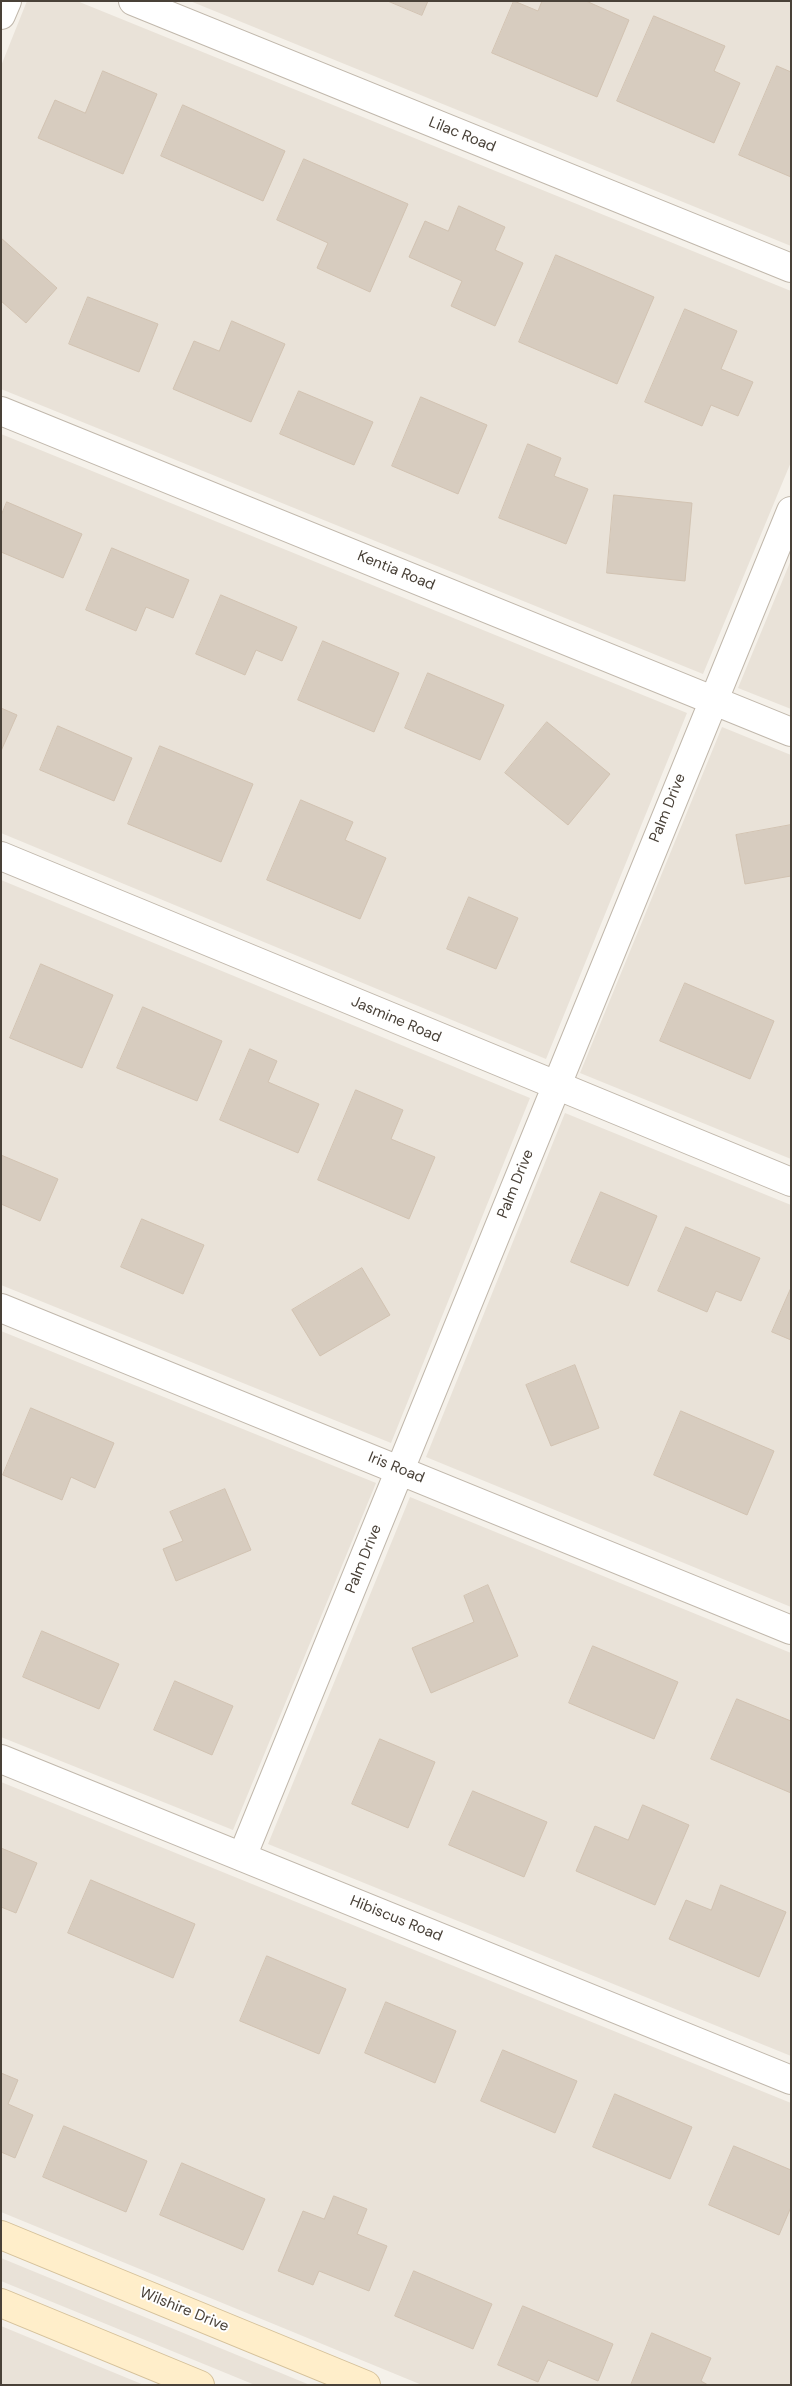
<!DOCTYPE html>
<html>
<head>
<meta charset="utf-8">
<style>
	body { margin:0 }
	#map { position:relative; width:792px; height:2386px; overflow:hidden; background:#f5f1ea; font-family:"DM Sans",sans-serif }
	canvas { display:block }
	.frame { position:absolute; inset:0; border:2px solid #494138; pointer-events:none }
</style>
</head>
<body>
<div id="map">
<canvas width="792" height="2386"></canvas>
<div class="frame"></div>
</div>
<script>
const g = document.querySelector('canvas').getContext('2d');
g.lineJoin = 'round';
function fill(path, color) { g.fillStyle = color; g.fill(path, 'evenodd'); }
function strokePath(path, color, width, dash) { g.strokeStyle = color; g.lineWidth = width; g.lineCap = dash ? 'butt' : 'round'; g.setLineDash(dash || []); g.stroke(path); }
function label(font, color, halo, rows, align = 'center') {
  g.font = font + ' "DM Sans",sans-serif'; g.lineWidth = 4; g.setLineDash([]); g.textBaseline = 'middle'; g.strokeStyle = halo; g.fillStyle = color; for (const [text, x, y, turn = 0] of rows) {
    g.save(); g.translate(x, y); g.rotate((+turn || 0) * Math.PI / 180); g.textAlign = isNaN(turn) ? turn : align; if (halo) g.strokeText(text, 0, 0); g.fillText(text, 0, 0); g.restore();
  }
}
const residential = new Path2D(`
	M27 1H77L791 291V462L703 674 1 389V66Z
	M190 1H791V246Z
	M1 434 687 713 546 1059 1 833Z
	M791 560V709L738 688Z
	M722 727 791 755V1159L580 1073Z
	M1 880 530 1098 391 1443 1 1285Z
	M565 1113 791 1205V1607L426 1457Z
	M1 1331 376 1483 233 1830 1 1737Z
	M410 1497 791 1653V2056L268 1844Z
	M1 1782 791 2103V2385H422L1 2212Z
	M1 2258 310 2385H255L1 2281Z
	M1 2326 144 2385H1Z`);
const building = new Path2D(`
	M388 1H428L422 15Z
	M514 1 538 11 542 1H586L629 20 597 97 492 53Z
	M654 16 725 46 714 71 740 83 714 143 617 101Z
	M777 66 791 72V177L739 155Z
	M103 71 157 94 123 174 38 138 55 100 85 113Z
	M183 105 285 151 263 201 161 156Z
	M304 159 408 204 370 292 317 268 328 243 277 220Z
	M459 206 505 227 495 250 523 263 495 326 451 306 462 281 409 257 425 221 448 231Z
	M1 238 57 288 26 323 1 301Z
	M556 255 654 297 617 384 519 342Z
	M88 297 158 324 139 372 69 344Z
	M685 309 737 331 721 369 753 382 738 416 711 405 702 426 645 402Z
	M232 321 285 344 251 422 173 389 194 341 219 351Z
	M299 391 373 422 354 465 280 434Z
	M421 397 487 425 458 494 392 466Z
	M528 444 561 458 554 476 588 489 566 544 499 518Z
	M614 495 692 503 685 581 607 573Z
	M7 502 82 534 63 578 1 552V516Z
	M112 548 189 580 173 618 146 607 136 631 86 610Z
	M221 595 297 627 282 661 256 650 245 675 196 654Z
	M323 641 399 673 374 732 298 700Z
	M428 673 504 705 480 760 405 728Z
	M1 708 17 715 1 751Z
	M547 722 610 774 568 825 505 773Z
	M58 726 132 758 114 801 40 770Z
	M160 746 253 784 221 862 128 824Z
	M301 800 353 822 345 840 386 858 360 919 267 880Z
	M791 825V876L745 884 736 835Z
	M469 897 518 918 496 969 447 949Z
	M41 964 113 995 82 1068 10 1038Z
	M685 983 774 1021 750 1079 660 1041Z
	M143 1007 222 1041 197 1101 117 1068Z
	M250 1049 277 1061 268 1082 319 1104 298 1153 220 1120Z
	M356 1090 403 1110 391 1139 435 1157 409 1219 318 1180Z
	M1 1155 58 1179 40 1221 1 1204Z
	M601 1192 657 1216 628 1286 571 1262Z
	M142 1219 204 1245 183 1294 121 1267Z
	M686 1227 760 1258 741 1301 716 1291 707 1312 658 1291Z
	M362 1268 390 1315 320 1356 292 1310Z
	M791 1288V1340L772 1332Z
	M575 1365 599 1428 551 1446 526 1385Z
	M31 1408 114 1443 95 1488 71 1477 62 1500 3 1475Z
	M681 1411 774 1451 747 1515 654 1475Z
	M225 1489 251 1550 176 1581 163 1549 183 1541 170 1512Z
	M488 1585 518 1656 431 1693 412 1648 474 1622 464 1596Z
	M42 1631 119 1664 99 1709 23 1677Z
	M593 1646 678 1682 654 1739 569 1703Z
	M175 1681 233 1706 212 1755 154 1730Z
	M737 1699 791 1721V1793L711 1759Z
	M380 1739 435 1762 408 1828 352 1804Z
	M473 1791 547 1822 524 1877 449 1845Z
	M643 1805 689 1825 655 1905 576 1871 595 1826 628 1840Z
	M1 1848 37 1863 16 1913 1 1907Z
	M91 1880 195 1924 173 1978 68 1933Z
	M721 1885 786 1912 759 1977 669 1939 686 1900 711 1910Z
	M267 1956 346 1989 319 2054 240 2021Z
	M386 2002 456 2031 435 2083 365 2053Z
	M503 2050 577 2081 555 2133 481 2101Z
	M1 2073 18 2080 8 2104 33 2115 15 2158 1 2152Z
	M615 2094 692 2127 670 2179 593 2147Z
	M64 2126 147 2161 126 2212 43 2177Z
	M734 2146 791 2170V2207L779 2235 709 2205Z
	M182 2163 265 2199 243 2250 160 2215Z
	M334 2196 367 2209 357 2234 387 2246 369 2291 319 2271 313 2285 278 2271 303 2211 324 2219Z
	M414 2271 492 2304 473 2349 395 2316Z
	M523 2306 613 2344 598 2381 548 2360 538 2382 498 2365Z
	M652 2333 711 2358 701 2381 708 2385H631Z`);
const street = new Path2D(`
	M133 1 791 268
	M1 15 7 1
	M1 411 791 732
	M1 856 791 1182
	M1 1308 791 1630
	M1 1759 791 2080
	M242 1857 791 511`);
const secondary = new Path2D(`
	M1 2235 366 2385
	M1 2303 200 2385`);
const streetNames = [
	["Lilac Road",462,135,22],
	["Kentia Road",396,571,22],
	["Palm Drive",668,808,-68],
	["Jasmine Road",396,1020,23],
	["Palm Drive",516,1184,-68],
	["Iris Road",396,1468,22],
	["Palm Drive",364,1559,-68],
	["Hibiscus Road",396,1919,22],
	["Wilshire Drive",184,2310,22]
];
fill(residential, '#e9e2d8');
fill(building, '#d7ccbf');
strokePath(building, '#d2c3b2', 1);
strokePath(street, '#c1b8ac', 30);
strokePath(secondary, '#d5c19a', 30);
strokePath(street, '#fff', 28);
strokePath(secondary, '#ffeeca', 28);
label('15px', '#494138', '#fff', streetNames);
</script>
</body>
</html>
